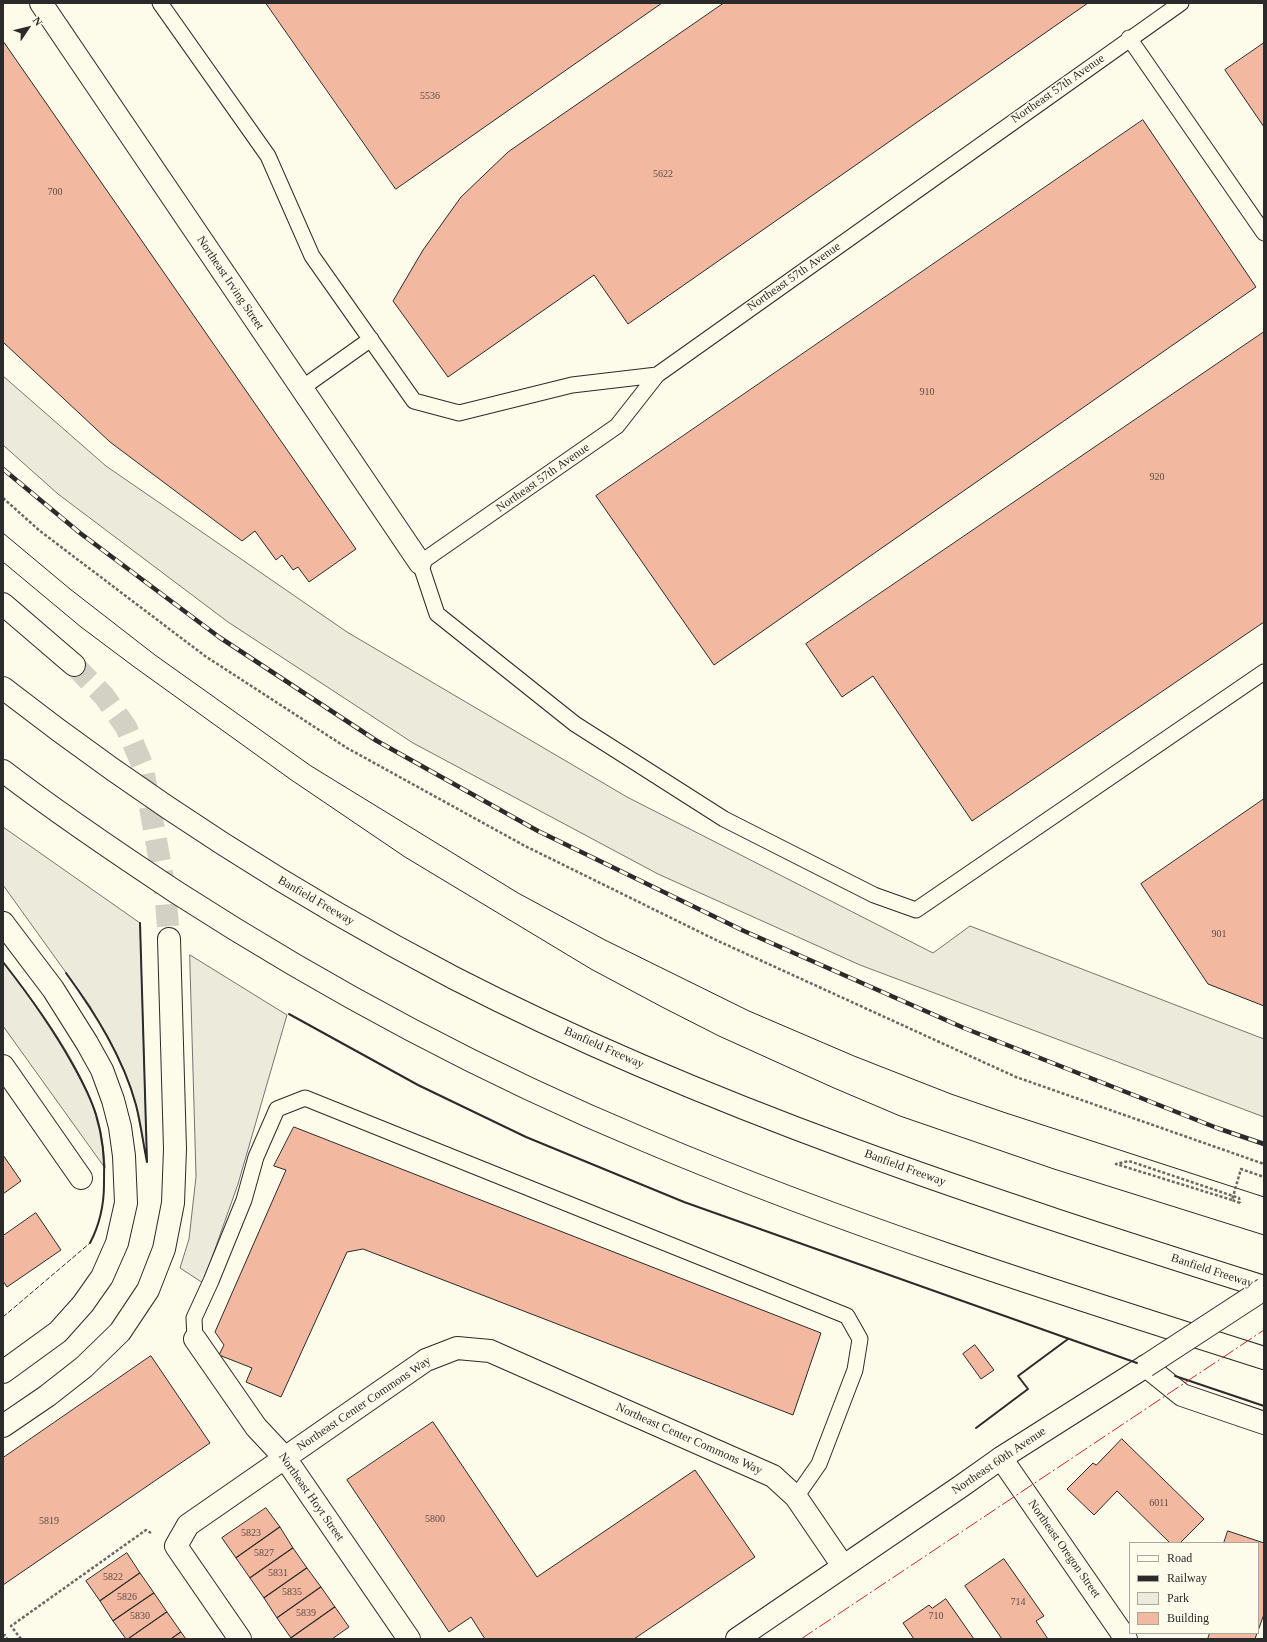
<!DOCTYPE html>
<html>
<head>
<meta charset="utf-8">
<style>
	body { margin:0 }
	#map { position:relative; width:1267px; height:1642px; overflow:hidden; background:#fdfbea; font-family:"Times New Roman",serif }
	canvas { display:block }
	.frame { position:absolute; inset:0; border:4px solid #2b2b2b; pointer-events:none }
	.legend { position:absolute; left:1129px; top:1542px; width:130px; height:92px; box-sizing:border-box; background:#fdfbea; border:1px solid #a9a89e; margin:0; padding:5px 7px; list-style:none; font-size:12px; color:#2b2b2b }
	.legend li { display:flex; align-items:center; gap:8px; height:20px }
	.legend b { width:20px; border:1px solid #a9a89e }
	.north { position:absolute; left:8px; top:8px; width:40px; height:40px; -webkit-text-stroke:3px #fdfbea; paint-order:stroke; rotate:55deg; font-size:11px; font-weight:700; line-height:16px; text-align:center; color:#2b2b2b }
	.north::after { content:''; display:block; margin:auto; width:14px; height:18px; background:#2b2b2b; clip-path:polygon(50% 0,100% 100%,50% 72%,0 100%) }
</style>
</head>
<body>
<div id="map">
<canvas width="1267" height="1642"></canvas>
<div class="frame"></div>
<ul class="legend">
<li><b style="height:5px;background:#fdfbea"></b>Road</li>
<li><b style="height:5px;background:#2b2b2b"></b>Railway</li>
<li><b style="height:11px;background:#ecebdb"></b>Park</li>
<li><b style="height:11px;background:#f2b8a0"></b>Building</li>
</ul>
<div class="north">N</div>
</div>
<script>
const g = document.querySelector('canvas').getContext('2d');
g.lineJoin = 'round';
function fill(path, color) { g.fillStyle = color; g.fill(path, 'evenodd'); }
function strokePath(path, color, width, dash) { g.strokeStyle = color; g.lineWidth = width; g.lineCap = dash ? 'butt' : 'round'; g.setLineDash(dash || []); g.stroke(path); }
function label(font, color, halo, rows, align = 'center') {
  g.font = font + ' "Times New Roman",serif'; g.lineWidth = 3; g.setLineDash([]); g.textBaseline = 'middle'; g.strokeStyle = halo; g.fillStyle = color; for (const [text, x, y, turn = 0] of rows) {
    g.save(); g.translate(x, y); g.rotate((+turn || 0) * Math.PI / 180); g.textAlign = isNaN(turn) ? turn : align; if (halo) g.strokeText(text, 0, 0); g.fillText(text, 0, 0); g.restore();
  }
}
const green = new Path2D(`
	M3 376 106 466 347 632 627 797 933 953 970 926 1264 1039V1117L860 965 658 874 413 743 228 622 58 494 3 445Z
	M3 827 140 923 147 1162 136 1105 127 1078 110 1041 90 1006 3 885Z
	M190 955 287 1015 238 1184 203 1283 180 1268 189 1239 196 1177Z
	M3 962C40 1009 76 1058 96 1113 102 1131 104 1150 105 1168L3 1026Z`);
const building = new Path2D(`
	M266 3H662L396 189Z
	M724 3H1088L628 324 594 275 448 377 393 301 423 250 461 197 508 152Z
	M3 41 356 549 309 582 298 567 293 570 282 555 276 560 255 531 242 541 110 442 3 342Z
	M1264 43V127L1225 70Z
	M1143 120 1256 287 714 665 596 496Z
	M1264 332V622L972 821 873 676 842 697 806 644Z
	M1264 799V1006L1208 984 1141 884Z
	M294 1127 821 1333 793 1415 363 1249 347 1252 281 1397 246 1382 252 1368 219 1355 224 1345 215 1332 286 1170 274 1166Z
	M3 1155 21 1181 3 1194Z
	M36 1213 61 1250 7 1287 3 1281V1236Z
	M975 1345 994 1370 981 1379 963 1354Z
	M151 1356 210 1443 3 1585V1458Z
	M433 1422 537 1577 695 1470 755 1557 634 1639H485L471 1617 449 1632 347 1480Z
	M1122 1439 1204 1519 1180 1543H1170L1117 1491 1094 1515 1067 1489 1093 1463 1096 1465Z
	M266 1508 280 1527 236 1558 222 1538Z
	M280 1527 293 1548 250 1578 236 1558Z
	M1228 1531 1264 1543V1614L1258 1631V1543H1224Z
	M293 1548 307 1568 264 1598 250 1578Z
	M127 1553 140 1573 100 1601 86 1581Z
	M1004 1559 1044 1616 1036 1621 1048 1639H1002L965 1586Z
	M307 1568 321 1587 277 1618 264 1598Z
	M140 1573 154 1593 113 1621 100 1601Z
	M321 1587 335 1607 291 1638 277 1618Z
	M154 1593 167 1612 128 1639H126L113 1621Z
	M946 1599 974 1639H914L903 1623 929 1605 932 1608Z
	M335 1607 349 1627 332 1639H292L291 1638Z
	M167 1612 181 1632 171 1639H128Z
	M181 1632 186 1639H171Z
	M1210 1633H1257L1255 1639H1208Z`);
const motorwayTunnel = new Path2D(`
	M74 665 104 696 126 727 142 764 165 889 169 939`);
const path = new Path2D(`
	M3 498 40 531 205 656 347 748 525 846 716 940 1016 1077 1264 1164
	M1232 1200 1116 1164 1129 1161 1239 1198 1240 1203
	M3 1636 5 1635 7 1639
	M21 1639 11 1626 146 1530 151 1533`);
const service = new Path2D(`
	M160 3 268 156 312 256 414 401 459 413 572 385 657 375
	M1181 3 657 375 617 426 420 563 437 614 575 724 724 819 874 895 916 910 1264 672
	M1129 38 1264 233
	M302 388 371 339
	M195 1339 194 1318 211 1281 244 1200 256 1157 277 1109 305 1098 847 1316 860 1339 855 1370 819 1464 796 1497`);
const minor = new Path2D(`
	M41 3 420 563
	M3 1066 81 1178
	M195 1339 256 1427 285 1458 409 1639
	M1001 1458 1126 1639
	M240 1639 176 1546 188 1525 426 1360 457 1348 490 1351 773 1476 796 1497 843 1566`);
const tertiary = new Path2D(`
	M1146 1366 1182 1395 1264 1423`);
const secondary = new Path2D(`
	M737 1639 960 1487 1001 1458 1146 1366`);
const motorway = new Path2D(`
	M3 604 74 665
	M3 688C144 798 295 895 454 978 711 1110 989 1200 1264 1287
	M3 771C59 814 117 853 176 892 325 988 483 1073 647 1141 848 1226 1056 1292 1264 1358
	M3 923 53 989 87 1043 102 1070 113 1100 120 1127 124 1156 126 1203 117 1243 102 1277 83 1304 58 1332 3 1372
	M3 1426 47 1396 84 1367 120 1332 148 1290 164 1249 173 1203 175 1149 169 939`);
const tram = new Path2D(`
	M3 533 70 589 155 655 311 766 518 893 605 940 749 1011 854 1056 951 1094 1003 1112 1264 1197
	M3 562 81 627 133 666 290 779 405 857 591 969 662 1007 719 1036 834 1088 900 1116 1054 1169 1264 1235`);
const rail = new Path2D(`
	M3 469 80 533 219 637 377 741 538 831 744 931 964 1028 1217 1128 1264 1144`);
const pathBridge = new Path2D(`
	M1240 1203 1232 1200 1241 1169 1264 1177`);
const secondaryBridge = new Path2D(`
	M1146 1366 1264 1289`);
const fence = new Path2D(`
	M3 1317 90 1243`);
const wall = new Path2D(`
	M3 962C29 995 53 1029 73 1065 82 1081 91 1098 96 1115 103 1138 105 1161 104 1184 104 1206 100 1224 90 1243
	M66 973C95 1013 123 1057 136 1105 141 1124 143 1143 147 1162L140 923
	M289 1014 418 1085 526 1137 684 1202 1137 1363
	M1175 1376 1264 1406
	M976 1428 1028 1389 1018 1376 1068 1339`);
const power = new Path2D(`
	M801 1639 1264 1330`);
const numberNames = [
	["5536",430,96],
	["5622",663,174],
	["700",55,192],
	["910",927,392],
	["920",1157,477],
	["901",1219,934],
	["6011",1159,1503],
	["5800",435,1519],
	["5819",49,1521],
	["5823",251,1533],
	["5827",264,1553],
	["5831",278,1573],
	["5822",113,1577],
	["5835",292,1592],
	["5826",127,1597],
	["714",1018,1602],
	["5839",306,1613],
	["5830",140,1616],
	["710",936,1616]
];
const streetNames = [
	["Northeast 57th Avenue",1058,89,-35],
	["Northeast 57th Avenue",794,277,-35],
	["Northeast Irving Street",230,283,56],
	["Northeast 57th Avenue",543,478,-35],
	["Banfield Freeway",316,901,30],
	["Banfield Freeway",604,1048,24],
	["Banfield Freeway",905,1168,20],
	["Banfield Freeway",1212,1271,18],
	["Northeast Center Commons Way",364,1404,-34],
	["Northeast Center Commons Way",689,1439,24],
	["Northeast 60th Avenue",999,1461,-34],
	["Northeast Hoyt Street",311,1497,55],
	["Northeast Oregon Street",1064,1549,55]
];
fill(green, '#ecebdb');
strokePath(green, '#74746e', 1);
fill(building, '#f2b8a0');
strokePath(building, '#2b2b2b', 1);
strokePath(motorwayTunnel, '#d3d1c4', 22, [22, 11]);
strokePath(service, '#2b2b2b', 17);
strokePath(minor, '#2b2b2b', 24);
strokePath(tertiary, '#2b2b2b', 24);
strokePath(secondary, '#2b2b2b', 24);
strokePath(motorway, '#2b2b2b', 24);
strokePath(path, '#6a6964', 2.5, [3, 2]);
strokePath(service, '#fdfbea', 15);
strokePath(minor, '#fdfbea', 22);
strokePath(tertiary, '#fdfbea', 22);
strokePath(secondary, '#fdfbea', 22);
strokePath(motorway, '#fdfbea', 22);
strokePath(tram, '#2b2b2b', 1);
strokePath(rail, '#2b2b2b', 4.5);
strokePath(rail, '#fdfbea', 3, [9]);
strokePath(secondaryBridge, '#2b2b2b', 24, []);
strokePath(pathBridge, '#6a6964', 2.5, [3, 2]);
strokePath(secondaryBridge, '#fdfbea', 22);
strokePath(fence, '#2b2b2b', 1, [5, 2]);
strokePath(wall, '#2b2b2b', 2);
strokePath(power, '#c62828', 1, [14, 3, 2, 3]);
label('10px', '#5d4e48', null, numberNames);
label('12px', '#2b2b2b', '#fdfbea', streetNames);
</script>
</body>
</html>
